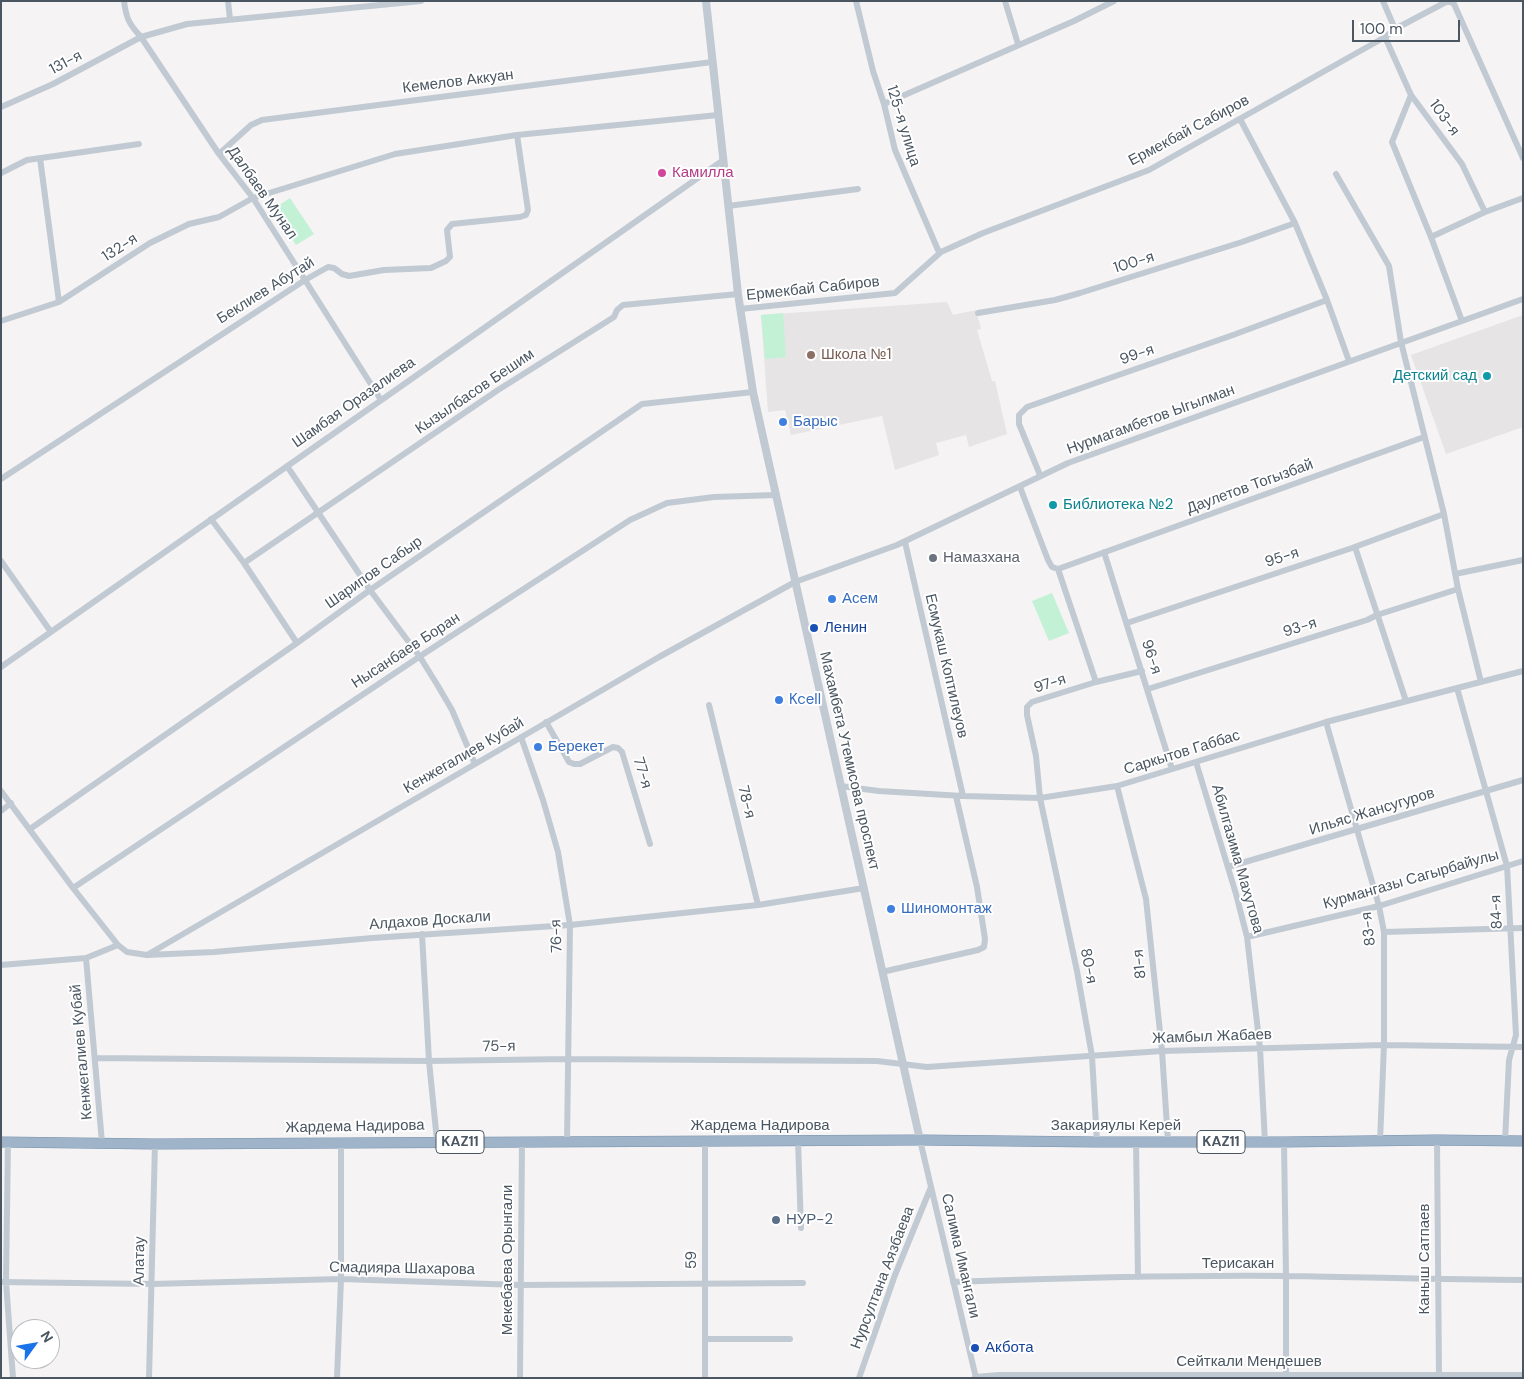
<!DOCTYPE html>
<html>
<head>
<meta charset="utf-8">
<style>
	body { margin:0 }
	#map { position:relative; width:1524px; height:1379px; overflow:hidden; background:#f5f3f3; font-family:"DM Sans",sans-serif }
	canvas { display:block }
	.frame { position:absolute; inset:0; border:2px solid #4a5661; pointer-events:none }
	.north { position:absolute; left:10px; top:1319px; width:50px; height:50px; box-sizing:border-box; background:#fff; border:1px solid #b7bbc0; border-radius:50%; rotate:58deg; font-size:14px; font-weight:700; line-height:20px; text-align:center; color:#4a5661 }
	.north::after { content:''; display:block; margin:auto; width:18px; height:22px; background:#1a73e8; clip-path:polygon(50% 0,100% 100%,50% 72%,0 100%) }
	.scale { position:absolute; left:1352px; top:20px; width:108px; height:22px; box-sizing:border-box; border:2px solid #4a5661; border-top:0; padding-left:6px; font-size:15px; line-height:18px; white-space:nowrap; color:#4a5661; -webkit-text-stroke:4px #fff; paint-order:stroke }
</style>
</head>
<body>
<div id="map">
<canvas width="1524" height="1379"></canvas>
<div class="frame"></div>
<div class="north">N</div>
<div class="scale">100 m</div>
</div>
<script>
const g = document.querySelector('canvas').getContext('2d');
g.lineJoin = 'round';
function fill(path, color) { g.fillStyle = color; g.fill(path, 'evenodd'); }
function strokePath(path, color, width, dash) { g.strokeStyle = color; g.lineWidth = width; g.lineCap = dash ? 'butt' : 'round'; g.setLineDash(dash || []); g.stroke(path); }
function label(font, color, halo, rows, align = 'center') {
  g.font = font + ' "DM Sans",sans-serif'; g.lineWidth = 4; g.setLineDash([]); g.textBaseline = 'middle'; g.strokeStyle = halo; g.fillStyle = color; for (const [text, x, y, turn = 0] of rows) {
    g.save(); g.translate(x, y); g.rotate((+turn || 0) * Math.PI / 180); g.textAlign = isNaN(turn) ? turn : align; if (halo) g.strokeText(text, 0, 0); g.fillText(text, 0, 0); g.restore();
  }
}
const education = new Path2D(`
	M947 302 953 315 976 310 981 329 977 330 992 381H995L1007 434 969 447 966 435 936 443 939 455 895 470 882 416 791 435 785 410 768 412 761 315Z
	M1523 315V427L1446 454 1411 355Z`);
const green = new Path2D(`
	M290 198 314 234 296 245 273 209Z
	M783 313 786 357 765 359 761 315Z
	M1052 593 1069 633 1049 641 1032 601Z`);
const minor = new Path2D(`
	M124 1C126 18 129 24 141 37L219 154 253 198 381 400
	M228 1 230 19
	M856 1 873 71 884 104 895 150 938 250 941 252
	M1005 1 1018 44
	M1383 1 1395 29
	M1385 37 1411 95 1462 164 1485 212
	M1411 95 1392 142 1431 237 1462 321
	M884 104 1074 21 1114 1
	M1 107 53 84 141 37 187 24 421 1
	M1240 119 1295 223 1327 300 1349 361
	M219 154 251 125 262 120 712 62
	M40 158 59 302
	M1 173 27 160 139 144
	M1336 174 1389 266 1401 342 1444 514 1458 589 1481 682
	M728 206 858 189
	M1431 237 1485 212 1523 198
	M740 309 895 293 941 252 983 233 1149 170 1385 37 1395 29 1446 2H1451L1454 4 1523 158
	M978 313 1055 300 1080 293 1242 242 1295 223
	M1 321 59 302 150 243 189 224 219 217 253 198 395 154 517 135 718 115
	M287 466 370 590 420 657 438 686 452 710 475 764
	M1040 475 1019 424V415L1027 407 1233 335 1327 300
	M1 479 305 280 328 267 334 268 342 274 349 276 384 270 431 268 446 261 450 257 447 230 452 224 520 217 526 215 528 210 517 135
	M1020 487 1048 560 1052 567 1058 569 1424 437
	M211 519 244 563 297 643
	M905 542 963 796
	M1355 547 1406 701
	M1104 552 1172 769
	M1 561 51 632
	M244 563 498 390 614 317 617 310 623 305 738 294
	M1058 569 1096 682
	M1455 574 1523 560
	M1127 623 1352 548 1444 514
	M1 667 722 161
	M1457 688 1507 866 1516 1035 1509 1060 1505 1141
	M1148 689 1367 620 1377 615 1458 589
	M709 705 758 905
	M546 722 569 762 574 764H580L613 747 618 748 622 752 650 844
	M1326 722 1379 906 1384 932V1045L1380 1141
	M521 737 543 800 558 852 570 925 567 1142
	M1196 762 1236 894 1247 937 1260 1048 1265 1142
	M840 786 879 791 963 796 1040 798 1117 786 1326 722 1523 671
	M1117 786 1146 899 1162 1051 1168 1141
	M1 791 73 888 118 945
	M1 811 11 803
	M30 829 297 643 370 590 642 404 753 392
	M1228 867 1523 780
	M73 888 425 653 630 520 667 503 714 497 776 495
	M1384 932 1523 928
	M422 934 429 1061 437 1141
	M1247 937 1379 906 1523 861
	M147 955 659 657 795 582 897 545 1068 463 1523 299
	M86 958 102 1143
	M1 965 86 958 118 945 127 952 147 955 214 952 372 938 570 925 758 905 864 888
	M882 972 978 950 984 947 985 939 977 887 956 796
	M95 1058 429 1061 568 1059 877 1061 927 1067 1162 1051 1384 1045 1523 1047
	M920 1140 976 1378
	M1437 1140 1439 1376
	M798 1141 801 1228
	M8 1142 6 1282 13 1378
	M1097 1142 1092 1056 1077 971 1040 798 1036 756 1027 715V707L1032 702 1096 682 1142 671
	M1136 1142 1138 1277
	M1284 1142 1286 1276V1378
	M1 1282 152 1284 341 1279 520 1285 803 1283
	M953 1282C1064 1278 1176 1275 1287 1276 1366 1277 1444 1280 1523 1280
	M705 1339H790
	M975 1377 999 1375H1523
	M149 1378 155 1144
	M337 1378 341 1279V1143
	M520 1378 522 1142
	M705 1378V1141
	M859 1378 895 1275 931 1187`);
const tertiary = new Path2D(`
	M706 1 738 294 753 392 920 1140`);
const trunk = new Path2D(`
	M1 1142 155 1144 920 1140 1097 1142H1284L1437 1140 1523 1141`);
const markers = [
	[662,173,5,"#d1479c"],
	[811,355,5,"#8d6e63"],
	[1487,376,5,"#0f9aa8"],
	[783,422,5,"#3f7fe0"],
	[1053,505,5,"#0f9aa8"],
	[933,558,5,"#6b7280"],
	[832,599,5,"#3f7fe0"],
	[814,628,5,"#1a4fb4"],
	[779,700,5,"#3f7fe0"],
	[538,747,5,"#3f7fe0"],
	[891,909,5,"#3f7fe0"],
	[776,1220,5,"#5c6f8a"],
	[975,1348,5,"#1a4fb4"]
];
const shields = [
	[460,1142,48],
	[1221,1142,48]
];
const shieldNames = [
	["KAZ11",460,1142],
	["KAZ11",1221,1142]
];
const streetNames = [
	["131-я",66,63,-28],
	["Кемелов Аккуан",458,82,-7],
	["103-я",1444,118,54],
	["125-я улица",903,126,73],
	["Ермекбай Сабиров",1189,131,-28],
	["Далбаев Мунал",262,193,55],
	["132-я",120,248,-33],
	["100-я",1134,263,-17],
	["Ермекбай Сабиров",813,289,-6],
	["Беклиев Абутай",266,291,-32],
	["99-я",1137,355,-19],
	["Кызылбасов Бешим",475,392,-34],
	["Шамбая Оразалиева",354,403,-35],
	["Нурмагамбетов Ыгылман",1151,420,-20],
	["Даулетов Тогызбай",1250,487,-20],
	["95-я",1282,558,-18],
	["Шарипов Сабыр",374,573,-35],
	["93-я",1300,628,-17],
	["Нысанбаев Боран",406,651,-33],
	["96-я",1151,657,72],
	["Есмукаш Коптилеуов",946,666,77],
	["97-я",1050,684,-18],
	["Саркытов Габбас",1182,753,-17],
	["Кенжегалиев Кубай",464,756,-30],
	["Махамбета Утемисова проспект",849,761,77],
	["77-я",642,773,73],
	["78-я",746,802,76],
	["Ильяс Жансугуров",1372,812,-17],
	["Абилгазима Махутова",1237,859,74],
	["Курмангазы Сагырбайулы",1411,880,-16],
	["84-я",1497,912,-93],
	["Алдахов Доскали",430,921,-4],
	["83-я",1369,929,-97],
	["76-я",557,936,-92],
	["81-я",1140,964,-96],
	["80-я",1088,966,79],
	["Жамбыл Жабаев",1212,1037,-2],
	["75-я",499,1047,-1],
	["Кенжегалиев Кубай",82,1052,-95],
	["Жардема Надирова",760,1126],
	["Закарияулы Керей",1116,1126],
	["Жардема Надирова",355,1127,-1],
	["Салима Имангали",960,1256,77],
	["Каныш Сатпаев",1425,1259,-90],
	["Мекебаева Орынгали",508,1260,-90],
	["59",692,1260,-91],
	["Алатау",140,1261,-89],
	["Терисакан",1238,1264],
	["Смадияра Шахарова",402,1269,1],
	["Нурсултана Аязбаева",883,1278,-69],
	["Сейткали Мендешев",1249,1362]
];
const hotelNames = [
	["Камилла",672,173]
];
const educationNames = [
	["Школа №1",821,355]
];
const cultureNames = [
	["Детский сад",1477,376],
	["Библиотека №2",1063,505,"left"]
];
const shopNames = [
	["Барыс",793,422],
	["Асем",842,599],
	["Kcell",789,700],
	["Берекет",548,747],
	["Шиномонтаж",901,909]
];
const worshipNames = [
	["Намазхана",943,558]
];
const transitNames = [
	["Ленин",824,628],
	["Акбота",985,1348]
];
const serviceNames = [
	["НУР-2",786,1220]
];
fill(education, '#e6e4e5');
fill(green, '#c3f1d5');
strokePath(trunk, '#7690ad', 11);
strokePath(minor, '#c1cad2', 6);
strokePath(tertiary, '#c1cad2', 8);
strokePath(trunk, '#9fb4c9', 10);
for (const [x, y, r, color] of markers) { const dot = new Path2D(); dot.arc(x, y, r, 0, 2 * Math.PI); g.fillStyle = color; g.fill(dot); strokePath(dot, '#fff', 2); }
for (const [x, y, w] of shields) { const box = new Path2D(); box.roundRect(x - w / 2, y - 11.5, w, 23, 4); g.fillStyle = '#fff'; g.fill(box); strokePath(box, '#4a5661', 1); }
label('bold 14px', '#4a5661', null, shieldNames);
label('15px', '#4a5661', '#fff', streetNames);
label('15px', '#b23c85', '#fff', hotelNames, 'left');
label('15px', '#785e54', '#fff', educationNames, 'left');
label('15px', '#0d838f', '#fff', cultureNames, 'right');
label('15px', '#366cbe', '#fff', shopNames, 'left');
label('15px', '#5b616d', '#fff', worshipNames, 'left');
label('15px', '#164399', '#fff', transitNames, 'left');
label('15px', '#4e5e75', '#fff', serviceNames, 'left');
</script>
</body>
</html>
